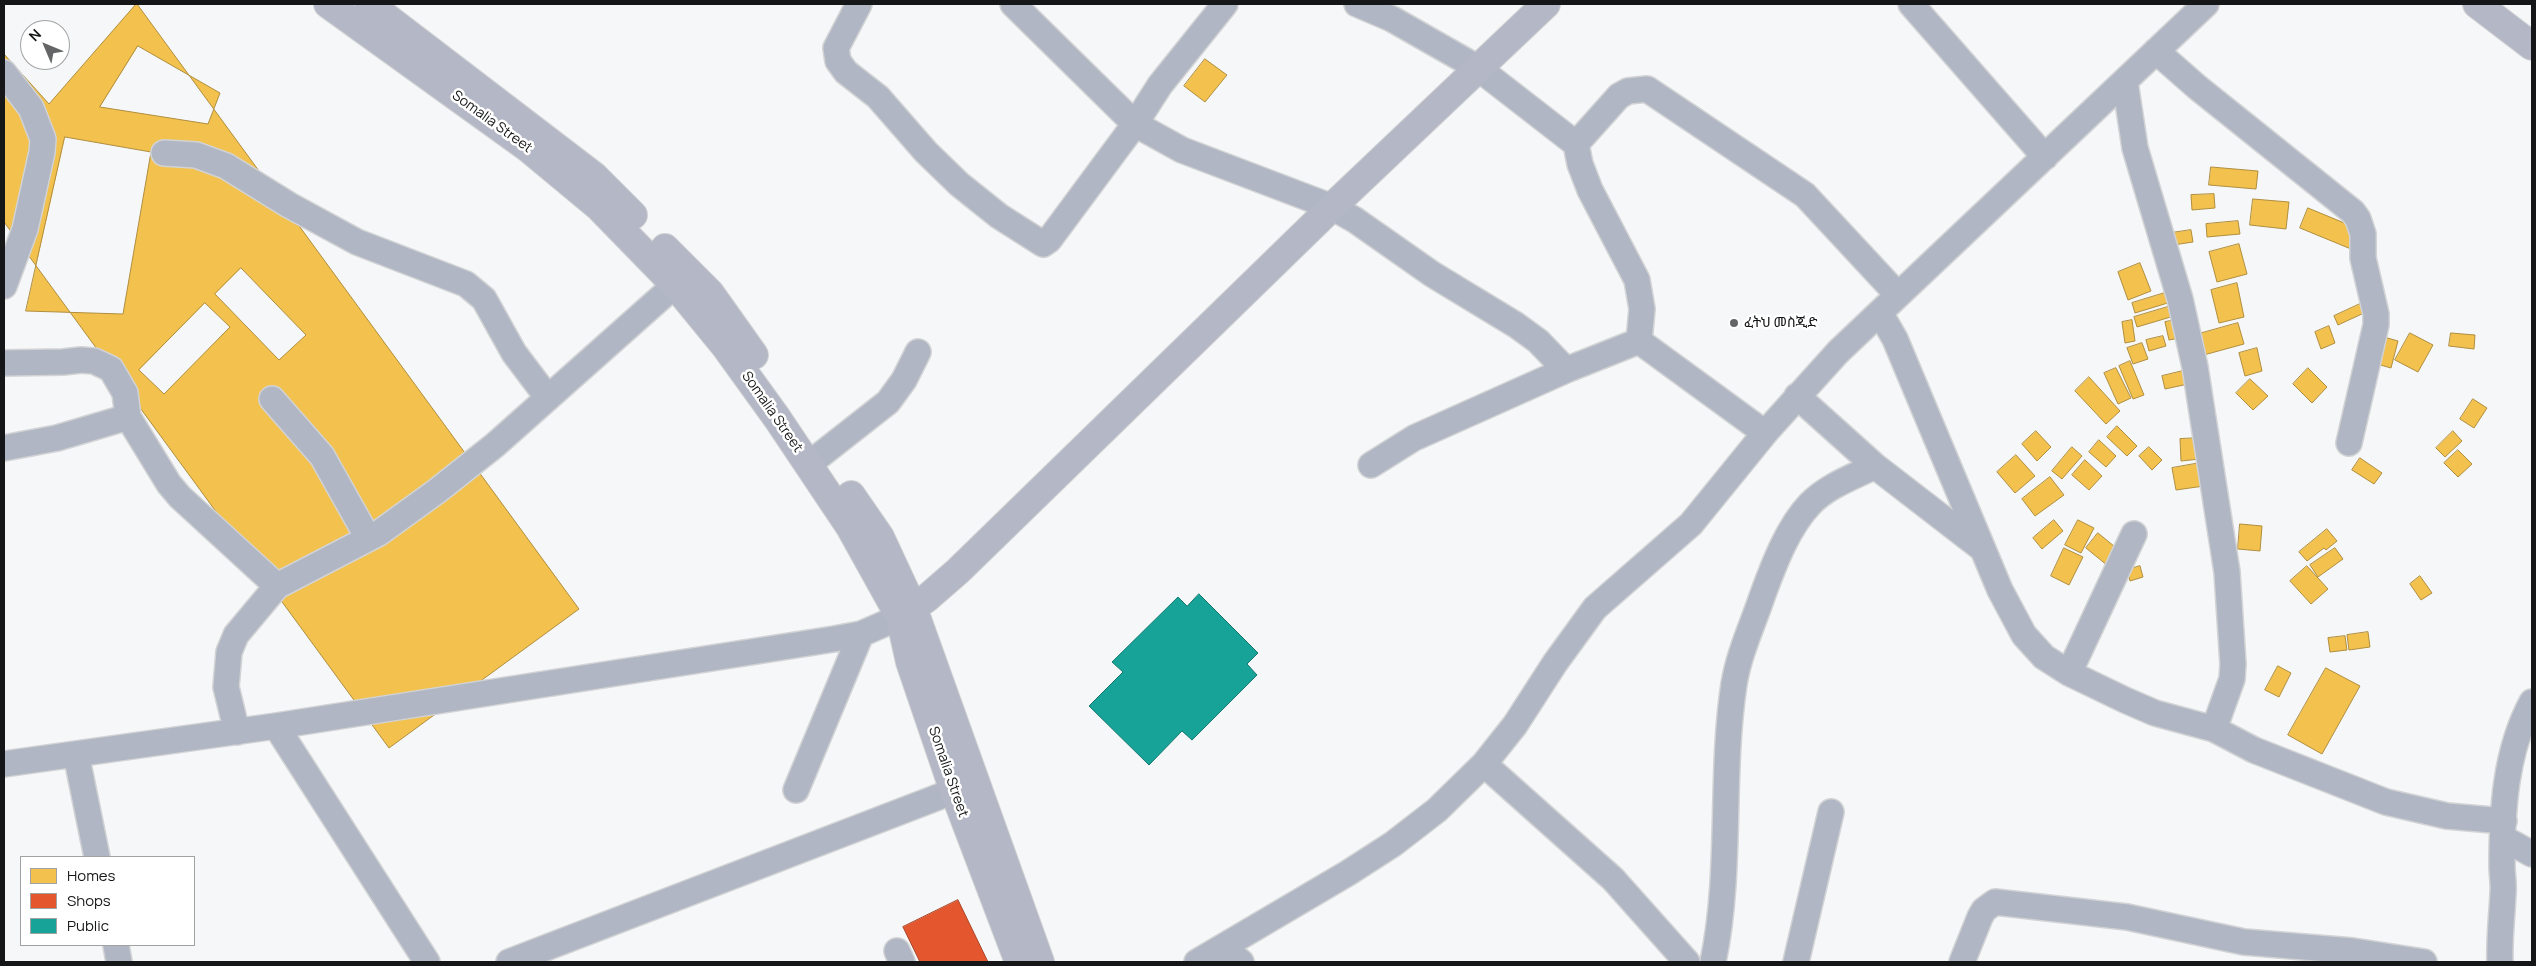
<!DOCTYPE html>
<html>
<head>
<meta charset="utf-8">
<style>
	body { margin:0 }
	#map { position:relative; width:2536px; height:966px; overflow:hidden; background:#f5f7f9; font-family:Manrope,sans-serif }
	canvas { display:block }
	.frame { position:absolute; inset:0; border:5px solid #151617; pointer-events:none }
	.legend { position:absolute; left:20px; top:856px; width:175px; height:90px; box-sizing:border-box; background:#fff; border:1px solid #a1a2a2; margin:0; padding:6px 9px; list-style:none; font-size:15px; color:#151617 }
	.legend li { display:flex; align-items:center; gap:10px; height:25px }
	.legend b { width:25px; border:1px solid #a1a2a2 }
	.north { position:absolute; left:20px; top:20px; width:50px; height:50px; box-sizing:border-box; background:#fff; border:1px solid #a1a2a2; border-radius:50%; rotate:315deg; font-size:14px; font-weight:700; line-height:20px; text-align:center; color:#151617 }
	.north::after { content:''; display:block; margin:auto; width:18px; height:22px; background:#636566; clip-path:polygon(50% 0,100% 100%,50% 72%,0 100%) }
</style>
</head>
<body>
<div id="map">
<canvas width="2536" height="966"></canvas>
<div class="frame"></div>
<ul class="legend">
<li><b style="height:14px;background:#f2c14e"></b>Homes</li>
<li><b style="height:14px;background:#e4572e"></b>Shops</li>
<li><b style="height:14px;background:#17a398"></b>Public</li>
</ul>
<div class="north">N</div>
</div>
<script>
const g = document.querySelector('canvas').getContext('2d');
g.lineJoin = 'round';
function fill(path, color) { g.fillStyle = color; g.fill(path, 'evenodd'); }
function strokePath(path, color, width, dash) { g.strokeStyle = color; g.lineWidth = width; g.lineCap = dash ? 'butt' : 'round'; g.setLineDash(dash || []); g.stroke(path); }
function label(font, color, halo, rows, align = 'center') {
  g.font = font + ' Manrope,"Noto Sans Ethiopic",sans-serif'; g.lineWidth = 5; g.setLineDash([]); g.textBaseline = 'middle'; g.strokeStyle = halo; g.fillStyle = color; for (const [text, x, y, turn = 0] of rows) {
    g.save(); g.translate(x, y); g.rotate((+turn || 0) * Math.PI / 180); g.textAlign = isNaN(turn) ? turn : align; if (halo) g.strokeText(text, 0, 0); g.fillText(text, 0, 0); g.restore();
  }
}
const homes = new Path2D(`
	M4 4H136L49 104 4 54ZM30 30H60V60H30Z
	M4 4H137L579 609 389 748 4 222ZM30 30H60V60H30Z
	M138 46 220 93 208 124 100 107Z
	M1205 59 1227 75 1205 102 1184 86Z
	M65 137 151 152 123 314 26 311Z
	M2211 167 2258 171 2256 189 2209 185Z
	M2214 194 2215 208 2192 210 2191 195Z
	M2253 199 2289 202 2286 229 2250 225Z
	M2308 208 2359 229 2351 249 2300 228Z
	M2238 221 2240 234 2207 237 2206 224Z
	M2191 230 2193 242 2173 245 2171 233Z
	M2239 244 2247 274 2217 282 2209 252Z
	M2140 263 2151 291 2128 300 2118 272Z
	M241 268 306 335 279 360 215 294Z
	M2237 283 2244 317 2219 323 2211 290Z
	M2168 292 2171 302 2135 313 2132 303Z
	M205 303 230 327 164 394 139 370Z
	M2360 304 2364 313 2338 325 2334 316Z
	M2171 306 2174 316 2137 327 2134 317Z
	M2181 319 2185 337 2169 340 2165 322Z
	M2132 320 2135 341 2125 343 2122 322Z
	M2238 323 2244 344 2200 356 2195 335Z
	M2329 326 2335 343 2321 349 2315 332Z
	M2410 333 2433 345 2418 372 2395 360Z
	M2451 333 2475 335 2474 349 2449 346Z
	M2163 336 2166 346 2149 351 2146 340Z
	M2384 337 2398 341 2391 368 2377 364Z
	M2142 343 2148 359 2133 364 2127 348Z
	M2257 348 2262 371 2245 376 2239 353Z
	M2130 361 2144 395 2133 399 2119 366Z
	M2116 368 2131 398 2118 404 2104 373Z
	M2308 368 2327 387 2312 403 2293 384Z
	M2191 369 2193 383 2165 389 2162 376Z
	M2089 377 2120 411 2106 424 2075 391Z
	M2250 379 2268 396 2253 410 2236 393Z
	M2473 399 2487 408 2474 428 2460 419Z
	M2117 426 2137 446 2127 456 2107 437Z
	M2036 431 2051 447 2037 461 2022 444Z
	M2453 431 2462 441 2445 457 2436 448Z
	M2199 438 2200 459 2181 461 2180 439Z
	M2099 440 2116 456 2106 467 2089 452Z
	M2072 447 2082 456 2062 479 2052 471Z
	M2149 447 2162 460 2152 470 2139 456Z
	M2458 450 2472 464 2458 477 2444 463Z
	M2016 455 2035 476 2015 493 1997 472Z
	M2360 458 2382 473 2374 484 2352 470Z
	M2085 460 2102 476 2089 490 2072 475Z
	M2200 463 2204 486 2176 490 2172 468Z
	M2050 477 2064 495 2035 516 2022 499Z
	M2054 520 2063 531 2042 549 2033 538Z
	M2078 520 2094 528 2081 553 2065 545Z
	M2240 524 2262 526 2260 551 2238 549Z
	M2327 529 2337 541 2326 550 2324 548 2307 561 2299 552Z
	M2098 533 2120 551 2108 566 2086 548Z
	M2064 548 2083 557 2069 585 2051 576Z
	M2335 548 2343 559 2318 577 2310 565Z
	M2140 566 2143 577 2130 581 2127 570Z
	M2307 566 2328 589 2311 604 2290 581Z
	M2420 576 2432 593 2421 600 2410 584Z
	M2368 632 2370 647 2349 650 2347 635Z
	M2345 636 2347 650 2330 652 2328 638Z
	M2278 666 2291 673 2279 697 2265 690Z
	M2326 668 2360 686 2322 754 2288 735Z`);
const shops = new Path2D(`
	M958 900 988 962H920L903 927Z`);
const public = new Path2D(`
	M1199 594 1258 653 1247 664 1257 675 1192 740 1182 731 1149 765 1089 706 1123 672 1112 662 1178 597 1187 606Z`);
const minor = new Path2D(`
	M859 4 836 48 838 61 846 72 878 97 926 152 959 184 999 216 1043 244 1049 240 1135 124 1160 85 1225 4
	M1013 4 1135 124 1182 150 1332 207 1355 220 1432 274 1516 325 1538 341 1566 370
	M1357 4 1392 19 1478 68 1576 144 1580 164 1590 190 1637 280 1642 309 1639 341
	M1911 4 2045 157
	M2156 51 2197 87 2353 212 2358 219 2363 234V258L2376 314V325L2349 443
	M4 73 31 108 43 139 42 152 25 229 4 286
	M2125 82 2135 148 2180 299 2195 367 2227 572 2233 664 2232 679 2214 729
	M1576 144 1619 96 1628 91 1647 89 1805 195 1898 295
	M164 153 196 155 226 166 289 205 357 242 466 284 484 299 514 353 548 398
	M1880 313 1895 339 2000 590 2024 635 2044 657 2069 673 2125 700 2155 713 2214 729 2254 750 2386 802 2447 816 2504 821
	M1639 341 1765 433
	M4 363 63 362 81 360 94 361 111 369 125 393 128 417 169 484 180 497 277 586
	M1797 396 1875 466 1980 547
	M272 399 322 456 368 538
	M4 448 57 438 128 417
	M809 464 888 402 904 380 918 352
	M1371 465 1414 438 1566 370 1639 341
	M2069 673 2134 534
	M276 726 427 962
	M237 732 226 687 229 652 236 635 277 586 379 533 437 491 495 445 675 285
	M76 754 97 857
	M4 764 276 726 834 639 861 634 900 617
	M1484 764 1613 879 1687 962
	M796 790 861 634
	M2503 838 2532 854
	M116 945 119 962
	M1223 947 1241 962
	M897 951 902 962
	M509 962 954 791
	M1197 962 1348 873 1393 844 1437 810 1484 764 1515 725 1555 663 1595 608 1691 524 1765 433 1838 352 2206 4
	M1713 962C1732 871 1720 776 1734 684 1739 653 1753 624 1763 594 1774 564 1788 527 1810 504 1827 486 1853 477 1875 466
	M1796 962 1831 812
	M1962 962 1980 917 1984 910 1995 902 2127 917 2244 942 2353 951 2424 962
	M2500 962C2499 939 2502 917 2503 893 2504 884 2502 875 2502 866 2502 811 2505 752 2532 702`);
const major = new Path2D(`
	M328 4 528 148 599 207 675 285 725 346 777 418 850 527 900 617 910 662 954 791 1019 962
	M369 4 594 176 633 215
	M2477 4 2532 46
	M665 248 710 293 754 355
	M851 495 880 537 913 608 1040 962
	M900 617 927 598 958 571 1332 207 1546 4`);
const markers = [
	[1734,323,5,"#636566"]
];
const streetNames = [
	["Somalia Street",492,122,36],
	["Somalia Street",772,412,55],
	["Somalia Street",948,772,71]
];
const poiNames = [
	["ፈትህ መስጂድ",1744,323]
];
fill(homes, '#f2c14e');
strokePath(homes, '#b08e3e', 1);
fill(shops, '#e4572e');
strokePath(shops, '#a64427', 1);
fill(public, '#17a398');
strokePath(public, '#167971', 1);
strokePath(minor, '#d2d3d4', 28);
strokePath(major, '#d2d3d4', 30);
strokePath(minor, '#b0b6c3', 25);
strokePath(major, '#b4b7c5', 28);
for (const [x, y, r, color] of markers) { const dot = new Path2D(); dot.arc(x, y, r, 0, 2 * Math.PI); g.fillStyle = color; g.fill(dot); strokePath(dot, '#fff', 2); }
label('14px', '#151617', '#fff', streetNames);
label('14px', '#151617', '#fff', poiNames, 'left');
</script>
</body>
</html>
